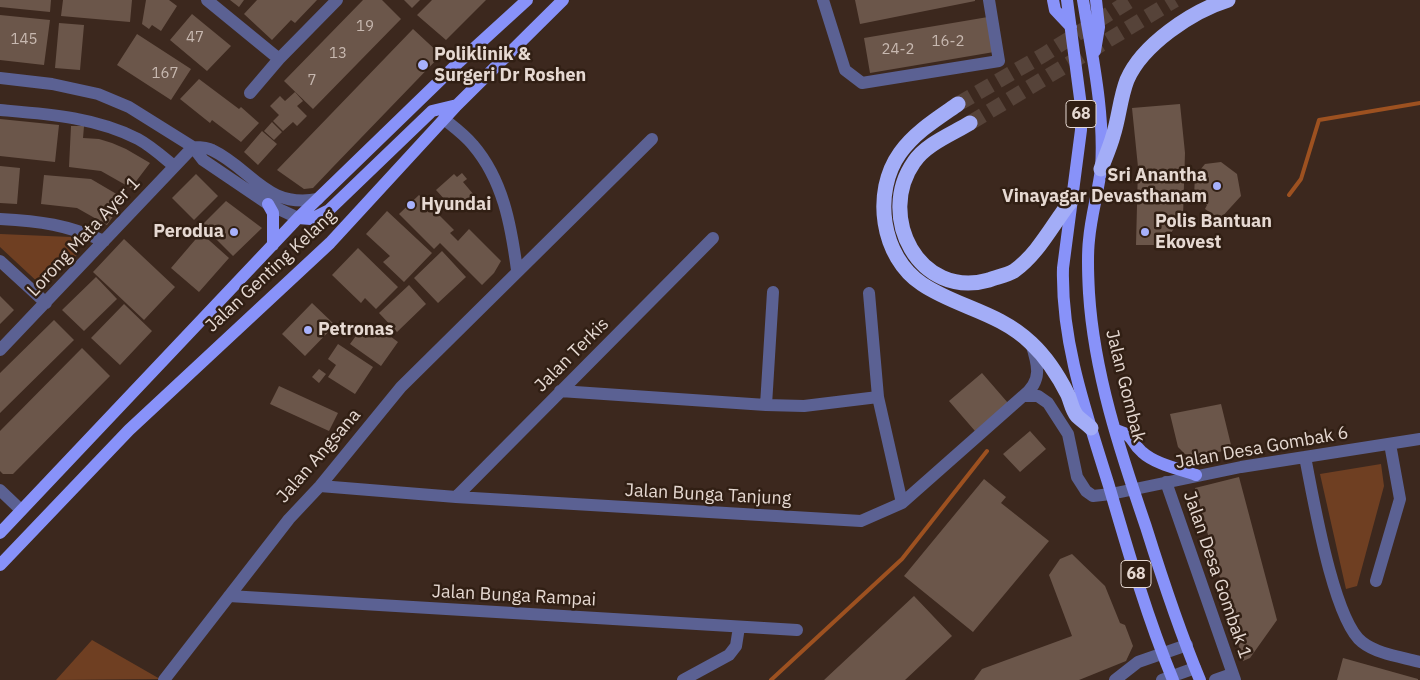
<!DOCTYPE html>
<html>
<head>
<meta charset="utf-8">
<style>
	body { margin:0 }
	canvas { display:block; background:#3c281e }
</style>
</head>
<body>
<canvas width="1420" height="680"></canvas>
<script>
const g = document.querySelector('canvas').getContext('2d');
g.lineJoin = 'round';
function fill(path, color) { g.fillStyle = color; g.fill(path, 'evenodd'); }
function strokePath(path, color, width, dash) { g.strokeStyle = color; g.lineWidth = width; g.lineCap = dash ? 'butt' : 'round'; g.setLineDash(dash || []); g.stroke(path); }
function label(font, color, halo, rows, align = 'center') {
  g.font = font + ' "IBM Plex Sans",sans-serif'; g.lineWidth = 5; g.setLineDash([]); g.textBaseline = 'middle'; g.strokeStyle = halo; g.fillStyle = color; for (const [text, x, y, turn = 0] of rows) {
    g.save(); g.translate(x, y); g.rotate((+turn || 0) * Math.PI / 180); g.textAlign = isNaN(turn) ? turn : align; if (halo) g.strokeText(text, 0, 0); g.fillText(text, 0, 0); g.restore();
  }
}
const green = new Path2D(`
	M0 234 71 237 78 245 77 255 43 287 0 247Z
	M1381 464 1384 486 1357 586 1346 589 1320 474Z
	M92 640 160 679 56 680Z`);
const stream = new Path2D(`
	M1289 195 1301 179 1319 120 1420 103
	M771 680 902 559 987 451`);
const building = new Path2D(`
	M0 0H51L50 12 0 7Z
	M63 0H132L130 22 61 16Z
	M146 0H169L177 6 161 31 152 25 149 29 142 24Z
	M230 0H244L239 7Z
	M257 0H317L295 23 291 20 272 40 244 14Z
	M363 0H382L401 19 313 109 284 81Z
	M404 0H420L412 8Z
	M432 0H486L446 40 417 15Z
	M855 0H975V1L860 24Z
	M192 14 231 46 207 71 170 40Z
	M0 15 50 20 44 65 0 60Z
	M988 17 994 52 870 73 864 38Z
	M59 23 84 25 80 70 55 68Z
	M413 29 441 55 332 168 313 188 304 189 277 170Z
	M137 34 191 69 171 100 117 65Z
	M199 79 239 109 241 107 259 123 241 142 212 120 210 123 180 99Z
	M295 92 303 101 297 106 307 116 297 126 293 122 283 131 273 121 279 115 270 106 280 96 285 101Z
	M1180 104 1185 153 1183 216 1162 245H1136L1138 167 1132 108Z
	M0 119 59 125 55 162 0 156Z
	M272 122 282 132 274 140 264 131Z
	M71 126H84L83 138 99 139 112 143 126 149 150 163 131 188 101 171 69 167Z
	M262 131 277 144 258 165 244 152Z
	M1221 162 1237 174 1241 196 1220 219 1205 209 1207 205 1194 196 1195 176 1205 164Z
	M0 166 20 168 17 204 0 203Z
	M462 173 467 179 463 182 474 195 456 212 436 190 454 174 457 177Z
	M196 174 218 196 194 220 172 198Z
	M44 175 91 179 125 199 107 225 77 208 41 204Z
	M419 195 454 230 450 233 458 241 469 229 501 261 494 273 482 285 440 243 434 249 399 214Z
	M226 201 262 228 233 256 202 225Z
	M387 211 432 253 404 282 383 262 390 256 366 234Z
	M201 233 229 258 199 292 171 268Z
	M124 239 175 287 144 320 93 272Z
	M358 248 398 287 376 309 365 298 361 303 332 275Z
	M442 251 466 277 438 303 414 278Z
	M96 277 117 299 84 331 62 310Z
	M409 285 426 304 397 332 379 313Z
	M0 296 14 310 0 324Z
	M312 303 335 325 305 356 282 334Z
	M124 304 152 331 120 365 91 338Z
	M54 320 74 340 0 413V373Z
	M375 325 398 342 381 366 350 344 358 333 366 338Z
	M338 344 373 367 355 394 328 377 336 365 328 359Z
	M82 348 110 376 13 474H3L0 471V431Z
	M319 369 326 374 319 383 312 377Z
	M982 373 1008 403 975 431 949 401Z
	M279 386 338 413 329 431 270 404Z
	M1221 404 1232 449 1196 457 1185 454 1178 447 1170 414Z
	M1030 431 1046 449 1020 472 1003 454Z
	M1239 477 1277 620 1250 658 1243 661 1195 488Z
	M984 479 1006 497 1001 503 1049 541 973 632 904 576Z
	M1072 554 1105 586 1120 623 1125 625 1133 646 1126 661 1079 680H974L982 669 1072 636 1049 575 1060 559Z
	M914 596 952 636 905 680H824Z
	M1343 658 1418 679V680H1337Z`);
const highwayTunnel = new Path2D(`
	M958 104 1045 54 1131 0
	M970 123 1175 0`);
const minor = new Path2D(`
	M207 0 279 59
	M823 0 845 70 862 83 999 61 989 0
	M0 78 52 84 98 94 129 107 193 147 203 160 268 204 298 218
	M250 93 279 59 337 0
	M0 110C47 114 95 117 138 139 151 146 163 157 174 166
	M444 119C454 127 465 135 473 145 503 180 511 225 517 270
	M193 147C199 147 207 147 212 150 252 169 266 209 318 199
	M0 219C41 221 67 225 104 241
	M0 261 46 303
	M869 293 878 397 902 503
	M0 350 193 147
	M560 391 766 405 804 406 878 397
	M1023 396C1043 381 1038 365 1031 343
	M766 405 773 292
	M1305 457C1313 496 1333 619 1362 642 1377 654 1402 657 1420 662
	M1166 482 1235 680
	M320 486 456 497 861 521 902 503 1023 396H1038L1048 403 1068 434 1077 477 1086 491 1093 496 1111 494 1241 467 1420 439
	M0 490 21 510
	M456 497 713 238
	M1376 581 1400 499 1390 444
	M229 596 797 630
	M164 680 289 519 320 486 401 387 652 139
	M683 680 729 655 736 646 739 627
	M1115 680 1138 662 1187 645
	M1162 680 1195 668
	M1215 680 1232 674`);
const major = new Path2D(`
	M1053 0 1055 10 1071 27
	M1067 0 1081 106V130L1063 268C1061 343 1087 415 1109 486 1128 551 1147 617 1173 680
	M1083 0C1092 55 1105 113 1101 169 1098 193 1091 216 1089 240 1087 257 1088 275 1089 293 1094 373 1120 451 1146 527 1162 578 1179 630 1200 680
	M1095 51 1099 27 1096 0
	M268 204 273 213V245
	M298 218 311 219 329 210 432 111 457 105
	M1116 430C1137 437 1129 441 1142 452 1155 464 1179 469 1196 475
	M0 533 298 218 459 62 527 0
	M0 565 129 430 330 243 457 105 563 0`);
const highway = new Path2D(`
	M958 104C938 118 915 132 900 153 872 192 881 257 922 284 956 307 999 312 1031 343 1046 357 1059 377 1068 395 1071 402 1072 410 1077 416 1081 420 1087 424 1091 428
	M970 123C952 134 926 144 914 162 876 216 919 300 989 280 997 277 1007 275 1014 271 1039 253 1052 225 1071 201
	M1101 169C1105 158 1110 147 1113 136 1119 118 1120 98 1127 80 1142 45 1192 11 1228 0`);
const markers = [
	[423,65,6,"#a7b1fc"],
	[1217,186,5,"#a7b1fc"],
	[411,205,5,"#a7b1fc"],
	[234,232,5,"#a7b1fc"],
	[1145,232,5,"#a7b1fc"],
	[308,330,5,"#a7b1fc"]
];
const numberNames = [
	["19",365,27],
	["47",195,38],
	["145",24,40],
	["16-2",948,42],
	["24-2",898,50],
	["13",338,54],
	["167",165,74],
	["7",312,81]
];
const shields = [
	[1081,114,30],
	[1136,574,30]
];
const shieldNames = [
	["68",1081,114],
	["68",1136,574]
];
const poiNames = [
	["Poliklinik &",434,55],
	["Surgeri Dr Roshen",434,76],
	["Sri Anantha",1207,176,"right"],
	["Vinayagar Devasthanam",1207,197,"right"],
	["Hyundai",421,205],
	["Polis Bantuan",1155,222],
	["Ekovest",1155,243],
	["Perodua",224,232,"right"],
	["Petronas",318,330]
];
const streetNames = [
	["Lorong Mata Ayer 1",84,237,-47],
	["Jalan Genting Kelang",271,271,-43],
	["Jalan Terkis",572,355,-45],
	["Jalan Gombak",1125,386,76],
	["Jalan Desa Gombak 6",1262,448,-10],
	["Jalan Angsana",319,456,-49],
	["Jalan Bunga Tanjung",708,495,3],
	["Jalan Desa Gombak 1",1217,575,71],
	["Jalan Bunga Rampai",514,596,3]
];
fill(green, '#6f3f22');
strokePath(stream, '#9d5120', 4);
fill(building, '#6b564a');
strokePath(highwayTunnel, '#564339', 15, [15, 8]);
strokePath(minor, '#5b6193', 12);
strokePath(major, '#8892f9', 12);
strokePath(highway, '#a3adf7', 15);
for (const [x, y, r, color] of markers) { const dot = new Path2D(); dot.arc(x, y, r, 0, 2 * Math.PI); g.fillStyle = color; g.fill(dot); strokePath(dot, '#311f14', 2); }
label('15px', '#c7b8b0', null, numberNames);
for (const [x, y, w] of shields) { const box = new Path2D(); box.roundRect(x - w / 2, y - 13.5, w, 27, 4); g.fillStyle = '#311f14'; g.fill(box); strokePath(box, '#e6d9d2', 1); }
label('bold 16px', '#e6d9d2', null, shieldNames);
label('bold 18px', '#e6d9d2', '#311f14', poiNames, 'left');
label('18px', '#e6d9d2', '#311f14', streetNames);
</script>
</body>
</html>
